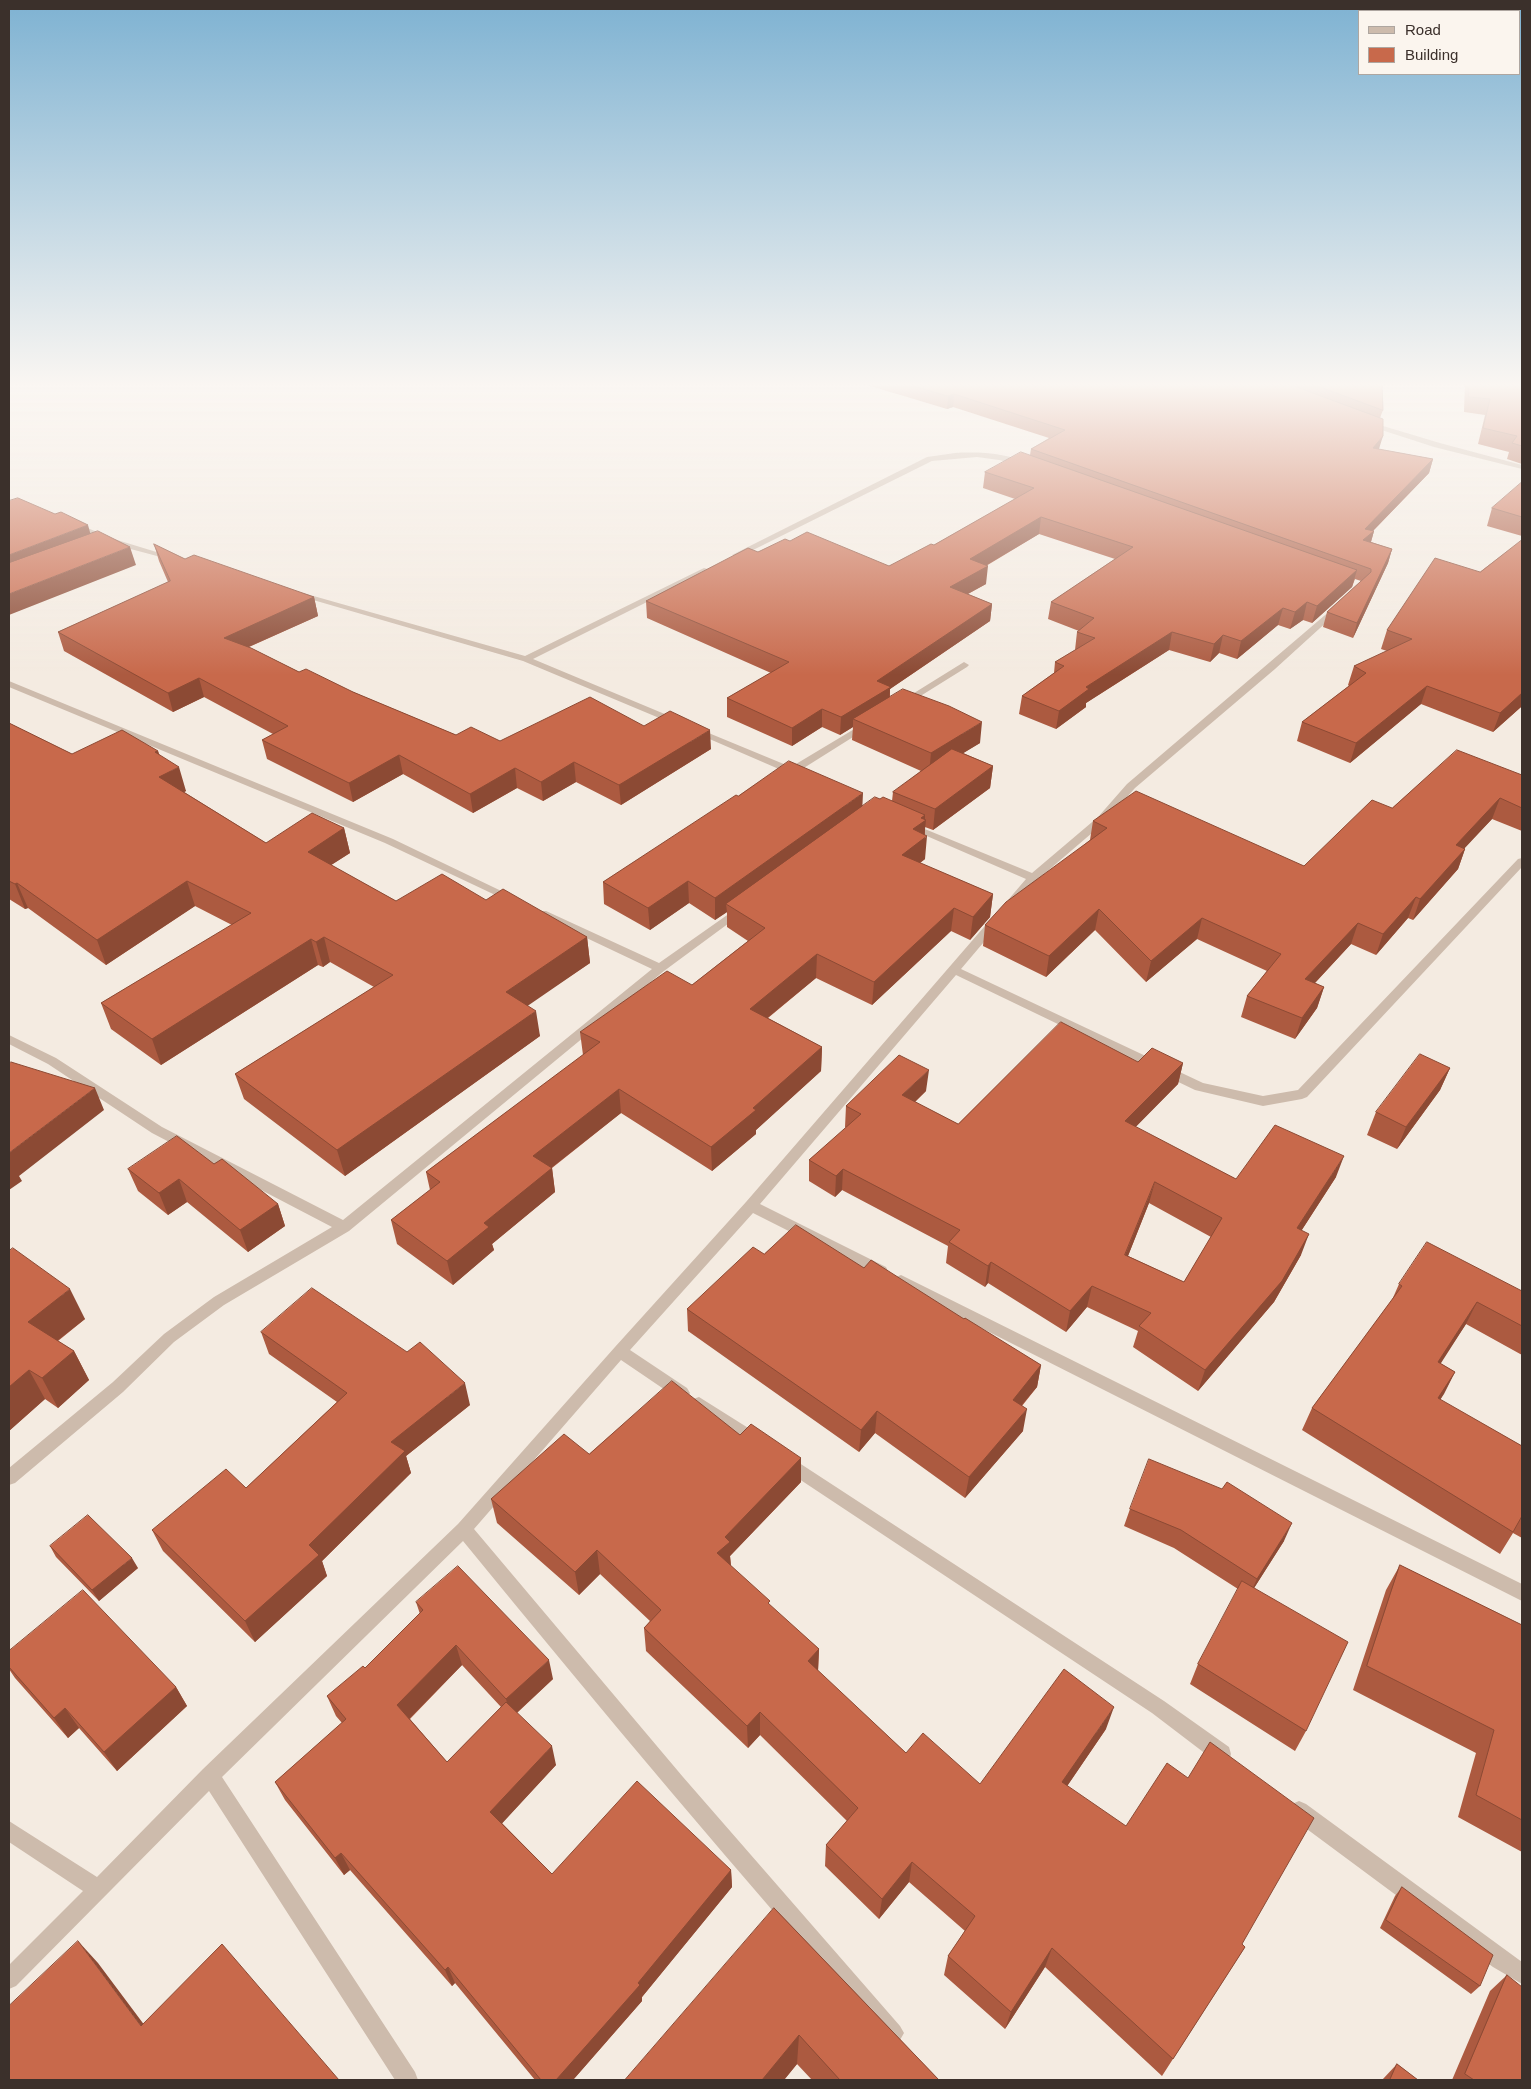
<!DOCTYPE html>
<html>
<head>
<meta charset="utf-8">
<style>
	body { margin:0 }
	#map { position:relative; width:1531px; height:2089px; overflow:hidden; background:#f4ebe1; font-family:Helvetica,sans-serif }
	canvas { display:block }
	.frame { position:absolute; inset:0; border:10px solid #3b302b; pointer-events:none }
	.legend { position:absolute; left:1358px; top:10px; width:162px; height:65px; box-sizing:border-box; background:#fbf5ee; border:1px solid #aea6a0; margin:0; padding:6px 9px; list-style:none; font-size:15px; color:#3b302b }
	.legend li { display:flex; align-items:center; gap:10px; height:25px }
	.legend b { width:25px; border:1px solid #aea6a0 }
</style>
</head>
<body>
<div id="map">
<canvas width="1531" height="2089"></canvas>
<div class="frame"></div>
<ul class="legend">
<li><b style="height:6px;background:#cdbbac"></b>Road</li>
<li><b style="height:14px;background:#c8694b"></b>Building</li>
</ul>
</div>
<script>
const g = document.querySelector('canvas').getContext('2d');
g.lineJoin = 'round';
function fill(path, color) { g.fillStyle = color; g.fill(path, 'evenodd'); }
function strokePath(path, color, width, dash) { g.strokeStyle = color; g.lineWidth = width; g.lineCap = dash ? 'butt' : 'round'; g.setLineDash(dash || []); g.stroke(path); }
const minor = new Path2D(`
	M1363 420 1440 443 1522 465V469L1434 447 1363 424Z
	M955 453C977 452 1009 452 1028 465L1024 467 999 460 977 457 932 461 739 557 732 555 927 457Z
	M72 524H78L114 539 176 558 172 560 108 543 72 528Z
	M704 568 711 570 533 659 679 720 681 722 676 725 523 661 296 595 303 593 525 656Z
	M1338 604 1341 605V609L1275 669 1135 788 1106 821 1037 880 1018 902H1010L1008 900 1026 879 906 827 911 824 915 825 1032 873 1098 817 1127 784Z
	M964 662 969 665 967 667 906 705H900L898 703Z
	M9 681 393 839 518 899 512 902 508 901 385 843 9 687Z
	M866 722 869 723V727L799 771V775L795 776 691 731 696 728 699 729 791 767Z
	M1522 858V867L1307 1097 1302 1099 1263 1106 1195 1090 956 975 760 1204 886 1267 888 1271 886 1275 881 1277 876 1275 753 1213 630 1350 687 1388 690 1393 687 1398 682 1400 677 1398 621 1360 474 1529 683 1777 900 2026 904 2033 900 2040 893 2044 886 2040C741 1877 601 1710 463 1541L222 1777 415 2072 418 2080H395L209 1791 16 1986 9 1989V1965L83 1891 9 1842V1821L97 1877 203 1769 458 1524 615 1347 746 1202 990 920 994 919 1000 923 961 969 1203 1083 1263 1096 1298 1090 1518 859Z
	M740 906 744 908 746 910 744 912 664 971 349 1231 224 1305 174 1342 123 1392 15 1483 9 1485V1468L113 1382 164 1334 214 1297 332 1227 152 1133 48 1064 9 1044V1035L56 1058 162 1127 343 1220 652 969 538 915 536 913 538 911H546L659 963Z
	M901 1275 1522 1584V1601L896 1285 894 1281 896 1277Z
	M699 1397 761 1436 763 1441 761 1446 755 1448 749 1446 693 1409 691 1404 693 1399Z
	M787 1455 1164 1701 1229 1747 1231 1754 1229 1761 1222 1763 1215 1761 1152 1713 781 1467 779 1462 781 1457Z
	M1299 1801 1306 1804 1522 1962V1984L1493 1967 1292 1818 1289 1811 1292 1804Z`);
const wall = new Path2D(`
	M857 382H1382L1383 410 1380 418 1379 449 1433 459 1429 473 1373 531H1374L1371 542 1392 549 1388 563 1353 638 1323 627 1327 612 1361 581 1355 579 1352 587 1312 623 1303 620 1290 629 1278 625 1237 659 1219 653 1210 662 1169 650 1086 703V707L1056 729 1019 714 1022 696 1054 673 1055 662 1075 650 1077 632 1079 631 1048 619 1051 602 1115 559 1039 534 986 566V584L968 594 992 604 990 621 890 689V697L980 743 963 753 993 766 990 788 933 830 925 827V859L920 863 993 894 990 917 970 940 951 931 872 1005 816 978 768 1018 822 1047 821 1071 756 1130V1134L712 1171 621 1113 552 1168 555 1192 492 1244 494 1250 453 1285 397 1244 391 1220 430 1190 426 1172 583 1055 580 1032 692 985 748 941 727 927V912L715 920 689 903 650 930 604 904 603 882 738 796 862 807 880 799 892 801 893 792 921 771 852 740 853 727 840 735 822 727 792 746 727 717V698L771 673 647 618 646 601 758 552 790 541 889 566 934 545 1015 499 983 488 985 472 1030 455 1031 449 1049 438 953 407 947 409Z
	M1465 382H1522V464L1507 459 1509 452 1478 444 1485 415 1464 412Z
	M1522 482V536L1487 526 1492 508Z
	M1522 540V708L1521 707 1493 732 1421 704 1350 763 1297 741 1302 722 1349 686 1348 685 1354 666 1387 651 1381 649 1387 630 1480 572Z
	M154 544 185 559 314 597 318 616 249 647 299 672 353 692 456 735 500 741 644 726 711 749 621 805 576 782 543 801 517 788 473 813 403 774 353 802 267 759 262 740 273 734 204 697 173 712 64 651 58 632 168 582 159 561Z
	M9 723 72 754 158 751 159 754 186 791 184 792 266 843 344 828 350 853 331 865 396 901 486 900 587 937 590 963 527 1005 540 1036 345 1176 244 1099 235 1074 374 987 330 962 323 967 318 965 161 1065 111 1029 101 1003 232 925 195 906 106 965 28 908 25 909 9 899Z
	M1522 775V831L1492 819 1464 848 1465 849 1458 869 1413 920 1408 918 1376 955 1351 944 1315 983 1324 987 1317 1008 1295 1039 1241 1017 1247 996 1267 971 1197 939 1146 982 1095 930 1046 977 983 946 985 925 1090 840 1093 821 1304 866 1392 808Z
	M1138 1062 1183 1063 1178 1084 1135 1127 1236 1179 1336 1177 1301 1231V1255L1274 1302 1198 1391 1133 1347 1138 1331 1087 1307 1066 1332 988 1283 985 1287 946 1263 948 1246 842 1190 835 1197 809 1181V1160L846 1128 845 1127 846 1106 926 1091 915 1102 958 1124ZM1149 1203 1211 1237 1184 1282 1128 1256Z
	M1450 1068 1440 1090 1397 1149 1367 1135 1376 1112Z
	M214 1164 278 1204 285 1226 248 1252 187 1202 168 1215 138 1191 128 1169Z
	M9 1251 85 1319 58 1341 74 1351 89 1380 58 1408 45 1399 9 1431Z
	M764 1254 964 1319 1041 1365 1037 1387 1022 1406 1023 1431 965 1498 875 1433 859 1452 688 1331 687 1309Z
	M1399 1284 1522 1291V1355L1466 1324 1440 1363 1455 1372 1440 1400 1522 1446V1538L1513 1533 1500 1554 1302 1430 1312 1408 1392 1300Z
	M261 1332 470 1405 406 1456 411 1473 322 1561 327 1576 255 1642 163 1551 152 1530 246 1488 337 1402 269 1354Z
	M740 1435 801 1458V1482L730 1556 731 1566 770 1606 819 1649 818 1671 906 1753 980 1784 1106 1729 1067 1786 1245 1947 1162 2076 1045 1967 1005 2029 944 1975 948 1956 965 1931 909 1882 879 1919 825 1866 826 1845 847 1821 760 1735 748 1748 646 1651 644 1628 650 1621 600 1574 579 1595 497 1523 491 1499 589 1454Z
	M1130 1509 1284 1541 1254 1588 1306 1731 1295 1751 1190 1684 1198 1664 1238 1589 1174 1548 1124 1526Z
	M50 1546 138 1568 99 1601 56 1557Z
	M1400 1565 1522 1625V1852L1458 1817 1476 1753 1353 1690 1386 1590Z
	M416 1602 553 1679 517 1713 556 1765 502 1823 552 1874 731 1870 732 1887 642 1997V2001L573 2080H535L455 1983 452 1986 350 1870 344 1875 285 1800 275 1782 342 1723 336 1716 327 1696 365 1668 420 1614ZM462 1665 501 1707 447 1762 410 1719Z
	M9 1651 176 1687 187 1706 117 1771 79 1728 68 1738 15 1678 9 1669Z
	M1402 1887 1480 1986 1471 1994 1380 1928 1395 1896Z
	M774 1908 939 2080H812L797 2064 784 2080H625Z
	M1507 1975 1522 2080H1452L1490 1991Z
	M1397 2064 1418 2080H1382Z`);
const shadedWall = new Path2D(`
	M954 394 953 407 947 409 948 396Z
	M1383 436 1379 449 1373 448Z
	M1433 459 1429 473 1368 536 1374 531 1370 545 1360 554 1365 529Z
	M1041 517 1039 534 968 576 970 559Z
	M88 525 93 543 9 576V555Z
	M130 547 136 565 9 615V594Z
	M1392 549 1388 563 1353 638 1357 623Z
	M988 566 986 584 949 604 950 587Z
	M1357 570 1352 587 1312 623 1317 606Z
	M314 597 318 616 228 656 224 638Z
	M1307 602 1303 620 1290 629 1295 612Z
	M992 604 990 621 890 689 889 705 853 719V727L840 735 841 717 877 681Z
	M1283 608 1278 625 1237 659 1241 641Z
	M1172 632 1169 650 1086 703V707L1056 729 1059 711 1086 687Z
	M1223 635 1219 653 1210 662 1214 644Z
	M199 678 204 697 173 712 168 693Z
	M1427 686 1421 704 1350 763 1356 743Z
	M1522 693V703L1521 707 1493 732 1500 713Z
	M822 709V727L792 746V728Z
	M982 722 980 743 929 774 931 753Z
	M710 730 711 749 621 805 619 785Z
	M158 751 165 774 179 767 186 791 167 801 159 777 155 752Z
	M399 755 403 774 353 802 349 783Z
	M574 762 576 782 543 801 541 782Z
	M993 766 990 788 933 830 935 809Z
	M515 768 517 788 473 813 470 794Z
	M863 793 862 814 726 904 727 912 715 920V898Z
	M1500 798 1492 819 1449 865 1456 845Z
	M925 815V821L926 820 924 839 927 836 925 859 900 878 902 855 913 829 921 818Z
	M344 828 350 853 314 876 308 852Z
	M1465 849 1458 869 1413 920 1420 899Z
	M187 881 195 906 106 965 97 940Z
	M688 881 689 903 650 930 648 908Z
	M17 883 28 908 25 909 15 884Z
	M993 894 990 917 970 940 973 917Z
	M1416 897 1408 918 1376 955 1383 934Z
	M954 908 951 931 872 1005 874 982Z
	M1099 909 1095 930 1046 977 1049 956Z
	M1202 918 1197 939 1146 982 1151 961Z
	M1358 923 1351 944 1299 1000 1305 979Z
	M324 937 330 962 323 967 316 942Z
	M587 937 590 963 510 1018 506 992Z
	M311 939 318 965 161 1065 152 1039Z
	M817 954 816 978 750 1032V1009Z
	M1324 987 1317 1008 1295 1039 1302 1018Z
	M536 1011 540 1036 345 1176 337 1150Z
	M822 1047 821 1071 756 1130V1134L712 1171 711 1147 753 1108Z
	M1183 1063 1178 1084 1120 1143 1125 1121Z
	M1450 1068 1440 1090 1397 1149 1406 1127Z
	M929 1070 926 1091 900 1116 902 1095Z
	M95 1088 104 1110 19 1176 22 1181 9 1190V1153Z
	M619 1089 621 1113 537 1179 533 1156Z
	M1344 1156 1336 1177 1289 1250 1297 1228Z
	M552 1168 555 1192 492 1244 494 1250 453 1285 447 1261 484 1223Z
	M843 1169 842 1190 835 1197 836 1176Z
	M179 1179 187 1202 168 1215 159 1193Z
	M1155 1182 1149 1203 1120 1276 1125 1255Z
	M278 1204 285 1226 248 1252 240 1230Z
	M1309 1234 1301 1255 1274 1302 1198 1391 1205 1370Z
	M991 1262 988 1283 985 1287 988 1266Z
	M1092 1286 1087 1307 1066 1332 1070 1311Z
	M70 1289 85 1319 44 1351 28 1322Z
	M1477 1302 1466 1324 1427 1385 1438 1362Z
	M74 1351 89 1380 58 1408 42 1378Z
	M1041 1365 1037 1387 1008 1421 1013 1400Z
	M29 1370 45 1399 9 1431V1387Z
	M1455 1372 1444 1394 1426 1421 1438 1398Z
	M465 1383 470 1405 406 1456 411 1473 322 1561 327 1576 255 1642 245 1621 309 1545 391 1442Z
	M1027 1409 1023 1431 965 1498 969 1477Z
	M877 1411 875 1433 859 1452 861 1430Z
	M801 1458V1482L730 1556 731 1566 717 1553 725 1537Z
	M1292 1523 1284 1541 1249 1596 1257 1579Z
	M597 1550 600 1574 579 1595 575 1572Z
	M132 1558 138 1568 99 1601 92 1590Z
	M456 1645 462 1665 404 1724 397 1705Z
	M819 1649 818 1671 808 1661Z
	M549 1660 553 1679 511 1718 506 1699Z
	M176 1687 187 1706 117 1771 104 1752Z
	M1114 1707 1106 1729 1055 1804 1062 1782Z
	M65 1708 79 1728 68 1738 54 1718Z
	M760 1712V1735L748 1748 747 1726Z
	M552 1746 556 1765 496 1830 490 1812Z
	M341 1853 350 1870 344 1875 335 1858Z
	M912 1862 909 1882 879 1919 882 1899Z
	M731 1870 732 1887 642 1997V2001L573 2080H556Z
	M78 1941 98 1963 160 2046 141 2026Z
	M1052 1948 1045 1967 1005 2029 1011 2012Z
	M448 1967 455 1983 452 1986 445 1970Z
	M799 2035 797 2064 784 2080H762Z`);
const building = new Path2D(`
	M900 382H1279L1294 386 1383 419V436L1373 448 1433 459 1365 529 1374 531 1363 540 1392 549 1357 623 1327 612 1371 572V569L1031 449 1065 430 954 394 948 396Z
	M1307 382H1382L1383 410Z
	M1469 382H1522V446L1512 443 1517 436 1483 428 1490 399 1469 397Z
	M1021 452 1357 570 1317 606 1307 602 1295 612 1283 608 1241 641 1223 635 1214 644 1172 632 1086 687 1089 689 1059 711 1022 696 1064 666 1055 662 1095 638 1077 632 1094 618 1051 602 1133 547 1041 517 970 559 988 566 950 587 992 604 877 681 891 687 841 717 822 709 792 728 727 698 789 662 646 601 748 548 758 552 785 539 790 541 807 532 889 566 931 544 934 545 1034 488 985 472Z
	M1522 482V517L1492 508Z
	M18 498 55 514 61 512 88 525 9 555V501Z
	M98 531 130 547 9 594V563Z
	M1522 540V693L1500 713 1427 686 1356 743 1302 722 1366 673 1354 666 1412 639 1387 630 1435 558 1480 572Z
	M154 544 185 559 194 555 314 597 224 638 251 648 299 672 306 669 353 692 456 735 471 727 500 741 590 697 644 726 670 711 710 730 619 785 574 762 541 782 515 768 470 794 399 755 349 783 262 740 288 726 199 678 168 693 58 632 170 581Z
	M903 689 949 706 982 722 931 753 853 719Z
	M9 723 72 754 122 730 158 751 155 752 179 767 159 777 266 843 312 813 344 828 308 852 396 901 442 874 486 900 503 889 587 937 506 992 536 1011 337 1150 235 1074 393 975 324 937 316 942 311 939 152 1039 101 1003 251 913 187 881 97 940 17 883 15 884 9 881Z
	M952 749 993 766 935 809 893 792Z
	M1457 750 1522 775V808L1500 798 1456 845 1465 849 1420 899 1416 897 1383 934 1358 923 1305 979 1324 987 1302 1018 1247 996 1281 954 1202 918 1151 961 1099 909 1049 956 985 925 1006 902 1107 828 1093 821 1136 791 1304 866 1372 800 1392 808Z
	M789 761 863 793 715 898 688 881 648 908 603 882 736 795 738 796Z
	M875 797 880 799 883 797 925 815 921 818 926 820 913 829 927 836 902 855 993 894 973 917 954 908 874 982 817 954 750 1009 822 1047 753 1108 756 1110 711 1147 619 1089 533 1156 552 1168 484 1223 489 1227 447 1261 391 1220 440 1182 426 1172 600 1042 580 1032 667 971 692 985 765 928 726 904Z
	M1061 1022 1138 1062 1152 1048 1183 1063 1125 1121 1236 1179 1275 1125 1344 1156 1297 1228 1309 1234 1282 1281 1205 1370 1139 1326 1151 1313 1092 1286 1070 1311 991 1262 988 1266 949 1242 960 1230 843 1169 836 1176 809 1160 861 1114 846 1106 899 1055 929 1070 902 1095 958 1124ZM1155 1182 1222 1218 1184 1282 1125 1255Z
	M1420 1054 1450 1068 1406 1127 1376 1112Z
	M11 1062 95 1088 9 1153V1064Z
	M177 1136 214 1164 222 1159 278 1204 240 1230 179 1179 159 1193 128 1169Z
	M796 1225 864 1268 871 1260 964 1319 965 1318 1041 1365 1013 1400 1027 1409 969 1477 877 1411 861 1430 687 1309 753 1247 764 1254Z
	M1427 1242 1522 1291V1326L1477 1302 1438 1362 1455 1372 1438 1398 1522 1446V1516L1513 1532 1312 1408 1402 1286 1399 1284Z
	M13 1248 70 1289 28 1322 74 1351 42 1378 29 1370 9 1387V1251Z
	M312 1288 407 1352 420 1342 465 1383 391 1442 405 1451 309 1545 319 1555 245 1621 152 1530 226 1469 246 1488 347 1393 261 1332Z
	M672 1381 740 1435 751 1424 801 1458 725 1537 730 1542 717 1553 770 1601 768 1603 819 1649 808 1661 906 1753 923 1733 980 1784 1064 1669 1114 1707 1062 1782 1126 1826 1167 1763 1188 1778 1210 1742 1314 1818 1242 1944 1245 1947 1173 2059 1052 1948 1011 2012 948 1956 975 1916 912 1862 882 1899 826 1845 858 1808 760 1712 747 1726 644 1628 661 1610 597 1550 575 1572 491 1499 564 1434 589 1454Z
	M1149 1459 1222 1489 1227 1482 1292 1523 1257 1579 1181 1530 1130 1509Z
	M88 1515 132 1558 92 1590 50 1546Z
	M1400 1565 1522 1625V1820L1476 1795 1494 1730 1367 1666Z
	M458 1566 549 1660 506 1699 456 1645 397 1705 447 1762 506 1702 552 1746 490 1812 552 1874 637 1781 731 1870 638 1983 640 1985 556 2080H541L448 1967 445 1970 341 1853 335 1858 275 1782 346 1719 327 1696 363 1666 365 1668 423 1610 416 1602Z
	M1242 1581 1348 1642 1306 1731 1198 1664Z
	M83 1590 176 1687 104 1752 65 1708 54 1718 9 1667V1651Z
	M1402 1887 1493 1955 1480 1986 1386 1920Z
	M774 1908 939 2080H840L799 2035 762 2080H625Z
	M78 1941 141 2026 222 1944 339 2080H9V2006Z
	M1507 1975 1522 1987V2080H1474L1465 2074Z
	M1397 2064 1418 2080H1390Z`);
fill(minor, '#cdbbac');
fill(wall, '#ac5a40');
fill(shadedWall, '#8c4a34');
fill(building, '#c8694b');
strokePath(building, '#8c4a34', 1);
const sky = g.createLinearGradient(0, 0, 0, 675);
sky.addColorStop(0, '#7eb2d2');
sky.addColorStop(0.57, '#faf6f2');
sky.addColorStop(1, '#faf6f200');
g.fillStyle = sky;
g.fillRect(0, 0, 1531, 675);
</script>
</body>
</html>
